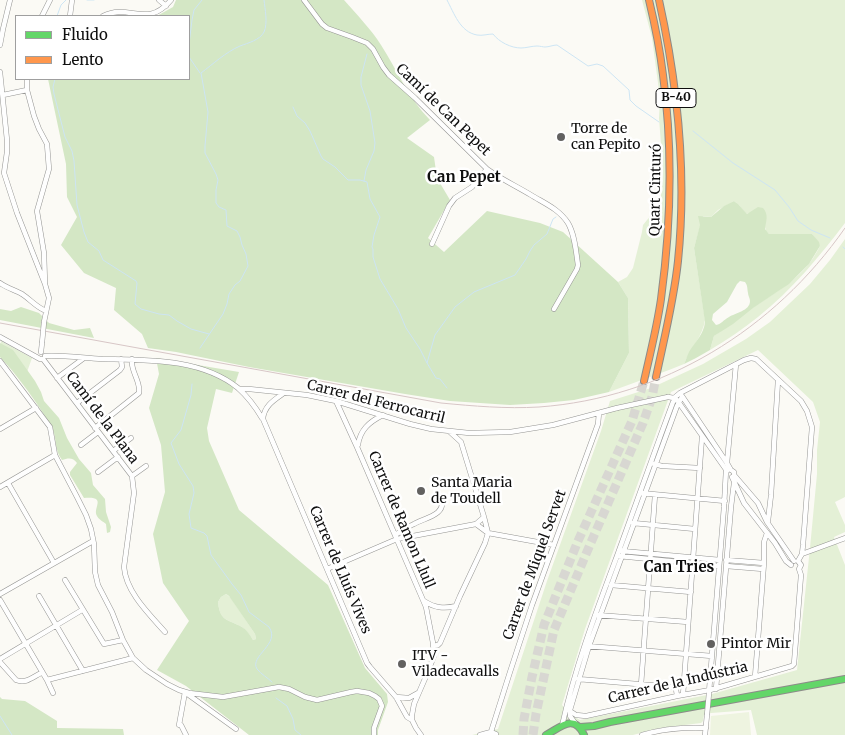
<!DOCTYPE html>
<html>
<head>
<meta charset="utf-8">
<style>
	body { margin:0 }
	#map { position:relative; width:845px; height:735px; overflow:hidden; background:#fbfaf5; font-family:Merriweather,serif }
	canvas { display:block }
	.legend { position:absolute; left:15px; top:15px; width:175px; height:65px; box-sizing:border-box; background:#fff; border:1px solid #9f9f9f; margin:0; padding:6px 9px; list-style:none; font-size:15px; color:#0f0f0f }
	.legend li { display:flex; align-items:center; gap:10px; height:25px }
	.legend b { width:25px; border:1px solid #9f9f9f }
</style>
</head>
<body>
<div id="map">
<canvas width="845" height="735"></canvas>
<ul class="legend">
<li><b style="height:6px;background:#63d668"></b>Fluido</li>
<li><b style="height:6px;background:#ff974d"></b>Lento</li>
</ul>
</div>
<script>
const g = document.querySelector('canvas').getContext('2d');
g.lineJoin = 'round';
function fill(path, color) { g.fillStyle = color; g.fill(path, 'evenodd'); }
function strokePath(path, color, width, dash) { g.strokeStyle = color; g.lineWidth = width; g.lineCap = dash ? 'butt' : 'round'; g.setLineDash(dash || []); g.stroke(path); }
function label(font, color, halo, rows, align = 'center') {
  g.font = font + ' Merriweather,serif'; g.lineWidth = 5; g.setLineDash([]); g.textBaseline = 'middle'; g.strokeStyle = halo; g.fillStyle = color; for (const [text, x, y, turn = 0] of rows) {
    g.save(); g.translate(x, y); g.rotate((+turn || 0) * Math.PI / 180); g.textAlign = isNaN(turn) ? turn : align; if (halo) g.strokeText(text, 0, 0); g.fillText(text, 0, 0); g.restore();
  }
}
const green = new Path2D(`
	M642 0H845V223C819 257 792 290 758 317 743 329 727 340 710 350L714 336C727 327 739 317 752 308 779 290 805 277 820 246L812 234H769L766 231 765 227 749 213 747 214C742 210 740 205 734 201L718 210 711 217 703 216 694 248 705 320C703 336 690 349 684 364L669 370 609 392 629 353 628 298 618 282 627 277 633 268 642 232 643 225 647 220 654 212 661 196 663 171 659 118 660 98 652 38Z
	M845 239V497L835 502 845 525V532L834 537 845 565V735H757L751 710 711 713 704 715 703 721 701 723 660 728 633 735H472L498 729 547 581 601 431 610 401 651 388 703 364 746 339 770 322 810 284 830 260ZM758 350 813 402 820 422 817 450V474L810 548 797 670 712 694 580 720 571 715 562 705 585 629 671 392Z
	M1 341 32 358 27 372 0 347Z
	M226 594 231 598 255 634 256 639 253 640C250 635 247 631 242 627 228 619 220 622 218 602L221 597Z`);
const forest = new Path2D(`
	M176 0H344C357 15 371 29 381 45 397 70 409 99 430 120L407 138 434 157 437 178 450 200 428 238 444 252 487 211 540 223 563 232 618 282 628 298 629 353 609 392 574 400 544 403 510 405 450 401 405 394 249 367 176 352 148 348 142 334 114 310 116 288 84 273 61 245 77 217 67 197 66 164 48 79H189V16H157L173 7Z
	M734 201 738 204 747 214 758 207 763 208C769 215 766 221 765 229L769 234H812L819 242 820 246 809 264 789 284 753 308 733 324 714 336 710 350 696 358 684 364C686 360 687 356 689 352 695 342 704 334 705 322L694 248 700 225 698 216 711 217 724 206ZM740 281 745 282C748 286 747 288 748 293 748 296 750 298 750 301 750 311 735 313 729 317 723 320 722 324 716 325L712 320 713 314 727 302 737 284Z
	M21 307 39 313 49 323 74 330 90 328 94 338 0 320V309L11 311Z
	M0 343 13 350 35 381 41 392 44 401 59 418 67 438 79 459 91 473 93 485 105 499 106 512 111 527 110 532 107 533 106 524C104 522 98 519 97 516 92 508 108 496 84 498L70 475V472L77 463C73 457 68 458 62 460 54 449 57 441 53 430 51 424 46 418 43 413 30 393 16 374 0 357Z
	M156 358 239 372 232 393 216 389 207 428 209 441 239 510 328 585 365 668 387 694 388 702 378 730V735H249L186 686 157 670 189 621 163 583 153 534 165 492 161 445 149 408 159 374ZM226 594 229 596 255 634 256 639 253 640C250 635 247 630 242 627 228 619 220 622 218 602L221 597Z
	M0 697 2 699 25 701 57 721V728L123 729 124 735H0Z`);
const pitch = new Path2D(`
	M749 712 751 735H710L711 716Z`);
const stream = new Path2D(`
	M87 0H94
	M447 0C454 13 460 32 477 35 482 36 488 34 493 34 499 42 511 48 521 48 526 48 532 46 537 46 540 46 543 47 545 47 549 47 553 45 557 45L588 66 597 64 603 66 629 90 630 100 636 106 659 122
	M57 16 61 5 66 0
	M200 73 189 57V44L192 20 194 10 202 0
	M55 79 53 87 54 94 65 137 72 151 74 161 77 205 84 232 88 242 99 251 103 260 136 281 137 283 135 304 141 309 159 314 169 315 177 321 191 329 209 334
	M293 107 297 116 305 123 310 131 321 156 323 159 335 167 348 180H360L367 182 370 199 380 217 374 235 372 247 373 249V257L380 279 398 309 406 328 420 349 427 363
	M693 131 733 163 775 190 789 207 798 221 811 230 830 238
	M364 181 366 170 374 151 375 143 370 111 361 85V77L367 54
	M843 247 845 249
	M200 348 223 314 227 304 229 294 235 285 240 281 248 266 246 254 242 245 240 237 237 231 227 226 226 210 219 207 216 203V190L218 180 216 174 205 153V146L208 112 201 73C213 64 226 52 240 46 248 43 260 40 264 32 268 23 265 9 264 0
	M192 384 191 395 181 430 171 443 179 464 193 486 194 493 189 514 191 528 204 533 207 536 211 555 232 584 241 595 249 612 269 627C281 644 249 656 257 669 261 674 268 678 272 682
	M447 388 440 379 436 378 427 363 435 335 455 307 474 292 515 275 526 259 530 251 534 245 547 234 553 219 556 217
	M276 698 287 706 293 719 295 730 301 735
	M0 716 12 735`);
const highwayTunnel = new Path2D(`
	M523 735 524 719 532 677 544 625 578 541 632 421 644 381
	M533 735 536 714 554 630 589 547 643 423 652 397 656 377`);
const street = new Path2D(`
	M159 0 166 6
	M304 0 322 24 327 28 352 37 367 43 373 49 383 67 389 75 415 98 487 169C501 179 516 186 531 195 544 203 559 209 568 223 575 235 576 252 578 265L577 269 554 309
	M42 16 50 0
	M70 16 72 0
	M103 16C130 3 147 29 171 0
	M0 45 3 29 10 0
	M0 72 7 140V152L4 173 17 213 45 284 49 298 44 322
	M27 79V90L34 116 39 129 47 144 49 169 37 211 44 253 45 283
	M3 95 27 90
	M432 244 449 206 455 198 472 187 487 169
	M0 283C7 288 15 290 22 294 31 300 36 307 46 311
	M0 337 40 359H43
	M41 352 42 343
	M45 356C64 355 83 358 102 359 147 360 201 358 238 388 247 396 256 408 262 418
	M43 359 132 476 134 493 124 567C126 592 149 614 165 632
	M0 361 50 427 55 455 77 497 86 515 91 529 94 544 95 572 98 585 112 612 123 640 133 658 146 670 167 684 179 690 189 693 223 697 279 687 289 689 305 697 317 700 351 692 357 691 369 693 375 696 379 699 382 706 374 728V735
	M57 378 84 358
	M239 389H249L307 395 336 401 410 424 431 429 469 433 510 432 553 425 617 408
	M284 393C274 400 264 406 263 419L367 663 370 667 396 697 407 717 412 720 416 728 421 735
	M682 396 727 463 731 470 734 472V475L758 503 767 522 794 561
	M668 397 674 398 680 393 744 360 751 358 756 359 801 401 807 411 812 427 803 545 802 554 798 561
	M677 400 727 471
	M336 401 357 447 426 607 433 643 434 656 427 674 414 704 412 715V720
	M77 403 120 370 122 367 121 359
	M95 428 139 393C141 381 130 371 132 359
	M0 429 36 408
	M81 445 98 432
	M358 445C360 430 369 422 383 415
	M113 451 131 438
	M727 463 736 364
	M654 464 662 466 700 468
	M98 472 118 457
	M132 476 146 466
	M732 477 744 503 775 543 786 561 791 565
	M8 483 54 563
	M0 487 55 455
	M641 493 725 501
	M768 521 771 495 778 380
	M633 523 695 529
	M476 524 488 533 554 545
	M395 535C402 531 407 527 414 524 424 518 447 515 441 499
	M622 551 720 560
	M802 554 845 538
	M619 556 719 566
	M726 560 764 563
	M726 566 763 569
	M327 569 397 539 476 524 484 517
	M65 580 104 644 123 640
	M611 585 691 592
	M0 594 93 541
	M39 596 83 671
	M0 600 47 680 53 693
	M424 601C435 608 444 609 456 606
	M597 615 688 622
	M433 646 438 645 440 643 460 596 485 543 488 533 484 517 461 442 450 432
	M587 646 712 656
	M0 659 82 610
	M0 662 16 680C26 684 33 677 41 673
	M755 677 764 563V542L767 533
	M578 679 673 687 676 689 677 696
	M47 680 133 658
	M641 685 655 495
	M716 689 731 507 734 483
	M709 692 724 507 726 470
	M186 693 236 729
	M683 695 702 437
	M396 697 409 698 418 693
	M570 711 576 715 586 716 677 696 710 690 792 666 794 664 801 575 799 569 801 565 798 561
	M575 723 570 716V710L589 646 677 406 682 397
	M179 725 185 692
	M181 725 186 735
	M562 726C575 667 596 612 617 556 636 504 654 453 673 402L676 399
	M480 735 491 732 496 734
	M490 735 510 672 532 605 598 424 599 413
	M642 735C662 729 684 727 706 728
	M705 735 707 715`);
const fast = new Path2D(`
	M580 727 594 726 610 722 845 679
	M546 735C561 727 574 713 584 735`);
const slow = new Path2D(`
	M656 377C664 339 674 300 678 261 687 173 678 86 659 0
	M644 381C650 354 657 327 661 299 671 225 673 149 663 75 660 50 655 25 649 0`);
const rail = new Path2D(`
	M0 323 441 403C473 406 506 409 539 407 663 398 774 330 845 228`);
const streetBridge = new Path2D(`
	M42 343 44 322
	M617 408 668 397
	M707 715 709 693`);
const markers = [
	[561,137,5,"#626160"],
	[421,491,5,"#626160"],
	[711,644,5,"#626160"],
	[402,664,5,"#626160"]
];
const shields = [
	[676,98,40]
];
const shieldNames = [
	["B-40",676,98]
];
const streetNames = [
	["Camí de Can Pepet",443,110,44],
	["Quart Cinturó",656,190,-89],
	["Carrer del Ferrocarril",376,402,14],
	["Camí de la Plana",102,418,53],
	["Carrer de Ramon Llull",401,520,67],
	["Carrer de Miquel Servet",535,565,-70],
	["Carrer de Lluís Vives",340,570,67],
	["Carrer de la Indústria",678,683,-13]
];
const poiNames = [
	["Torre de",571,129],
	["can Pepito",571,145],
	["Santa Maria",431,483],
	["de Toudell",431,499],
	["Pintor Mir",721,644],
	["ITV -",412,656],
	["Viladecavalls",412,672]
];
const neighbourhoodNames = [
	["Can Pepet",464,178],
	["Can Tries",679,568]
];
fill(green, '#e4f0d6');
fill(forest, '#d4e7c5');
fill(pitch, '#eef4e0');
strokePath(stream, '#cde5f4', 1);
strokePath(highwayTunnel, '#d8d7d2', 9, [9, 4.5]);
strokePath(street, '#959593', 5.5);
strokePath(fast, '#8c8b89', 8);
strokePath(slow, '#8c8b89', 8);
strokePath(street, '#fefefe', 4.5);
strokePath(fast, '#63d668', 6);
strokePath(slow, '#ff974d', 6);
strokePath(rail, '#d7c6c6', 1);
strokePath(streetBridge, '#959593', 5.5, []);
strokePath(streetBridge, '#fefefe', 4.5);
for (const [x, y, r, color] of markers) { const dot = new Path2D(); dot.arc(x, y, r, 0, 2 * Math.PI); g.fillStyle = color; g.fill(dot); strokePath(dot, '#fff', 2); }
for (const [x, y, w] of shields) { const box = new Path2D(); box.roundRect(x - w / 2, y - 9.5, w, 19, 4); g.fillStyle = '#fff'; g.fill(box); strokePath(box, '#0f0f0f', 1); }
label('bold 12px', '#0f0f0f', null, shieldNames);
label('14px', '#0f0f0f', '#fff', streetNames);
label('14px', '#0f0f0f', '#fff', poiNames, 'left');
label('bold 15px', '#0f0f0f', '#fff', neighbourhoodNames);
</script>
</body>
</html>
